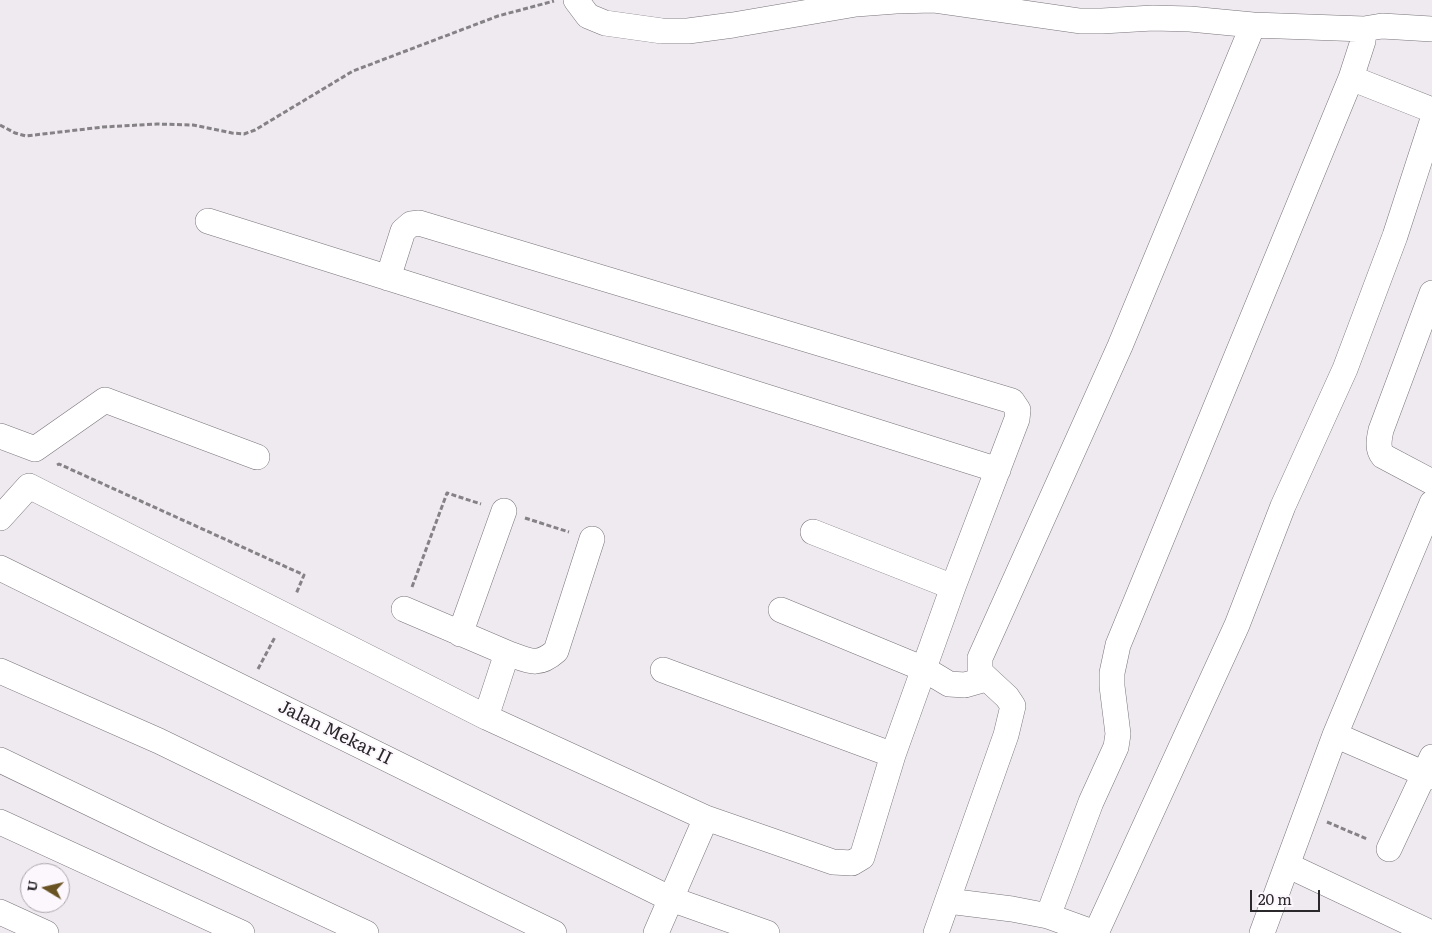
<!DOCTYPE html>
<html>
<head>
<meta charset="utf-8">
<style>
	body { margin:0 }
	#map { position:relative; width:1432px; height:933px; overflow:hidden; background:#efeaf0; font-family:Literata,serif }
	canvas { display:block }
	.north { position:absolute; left:20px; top:863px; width:50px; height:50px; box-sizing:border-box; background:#fcf7fd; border:1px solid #a8a4a9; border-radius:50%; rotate:279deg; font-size:14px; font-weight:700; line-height:20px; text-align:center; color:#2a282a }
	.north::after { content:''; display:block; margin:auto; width:18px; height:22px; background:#695323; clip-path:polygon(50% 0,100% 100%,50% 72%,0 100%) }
	.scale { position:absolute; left:1250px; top:890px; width:70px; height:22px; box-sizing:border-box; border:2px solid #2a282a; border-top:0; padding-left:6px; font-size:15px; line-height:18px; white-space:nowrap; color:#2a282a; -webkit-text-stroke:4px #fcf7fd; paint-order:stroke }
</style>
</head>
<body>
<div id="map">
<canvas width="1432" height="933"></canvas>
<div class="north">U</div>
<div class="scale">20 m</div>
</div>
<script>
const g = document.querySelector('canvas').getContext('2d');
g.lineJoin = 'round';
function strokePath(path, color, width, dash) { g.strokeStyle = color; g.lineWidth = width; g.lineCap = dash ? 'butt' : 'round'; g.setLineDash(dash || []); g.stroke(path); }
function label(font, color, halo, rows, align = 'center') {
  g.font = font + ' Literata,serif'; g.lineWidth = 4; g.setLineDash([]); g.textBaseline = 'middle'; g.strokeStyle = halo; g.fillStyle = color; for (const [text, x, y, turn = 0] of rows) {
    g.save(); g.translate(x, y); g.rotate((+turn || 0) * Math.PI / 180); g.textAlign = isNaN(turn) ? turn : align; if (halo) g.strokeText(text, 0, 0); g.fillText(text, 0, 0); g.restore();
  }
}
const path = new Path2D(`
	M0 125 15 133 26 136 103 127 157 124 193 125 232 133 244 134 255 130 353 71 498 16 554 1
	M57 465 59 464 304 575 296 594
	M525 518 569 532
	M412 587 447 493 481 504
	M258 669 275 637
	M1327 822 1367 839`);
const minor = new Path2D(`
	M576 0 588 16 605 23 662 31H688L733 25 856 4 896 1 933 0 1080 21H1102L1153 18 1190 19 1253 25 1364 29 1382 26 1432 29
	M1351 78 1432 110
	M208 221 998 470
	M1432 293 1381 430C1379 439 1377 449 1383 456L1432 482
	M0 436 35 449 105 400 257 457
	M0 518 29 486 486 717 706 818 833 862 852 863 862 857 893 755 953 587 1017 419 1018 410 1012 401 419 223 411 224 403 231 388 278
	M813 532 953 587
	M0 568 671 899 767 933
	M404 609 507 653 486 717
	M781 610 924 669 949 684 965 685 986 679
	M460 634 504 511
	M507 653C528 660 537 668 556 651L592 539
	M663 670 893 755
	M0 671 159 741 554 933
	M1335 735 1432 777
	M0 760 158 836 366 933
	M0 822 242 933
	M1389 849 1432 757
	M1287 865 1429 932
	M948 901 1012 909 1048 916 1095 933
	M0 912 46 933
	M1048 916 1091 802 1116 747 1118 734 1112 686V673L1118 645 1351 78 1363 41 1364 29
	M656 933 706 818
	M936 933 1006 735 1013 706 1007 697 980 672V658L1120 346 1253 25
	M1096 933 1237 625 1283 506 1345 369 1395 236 1432 122
	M1262 933 1335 735 1432 503`);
const streetNames = [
	["Jalan Mekar II",335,733,26]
];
strokePath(minor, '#79747a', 26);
strokePath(path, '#858286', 3, [5, 2.5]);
strokePath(minor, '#fff', 25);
label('18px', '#2a282a', '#fcf7fd', streetNames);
</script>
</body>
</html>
